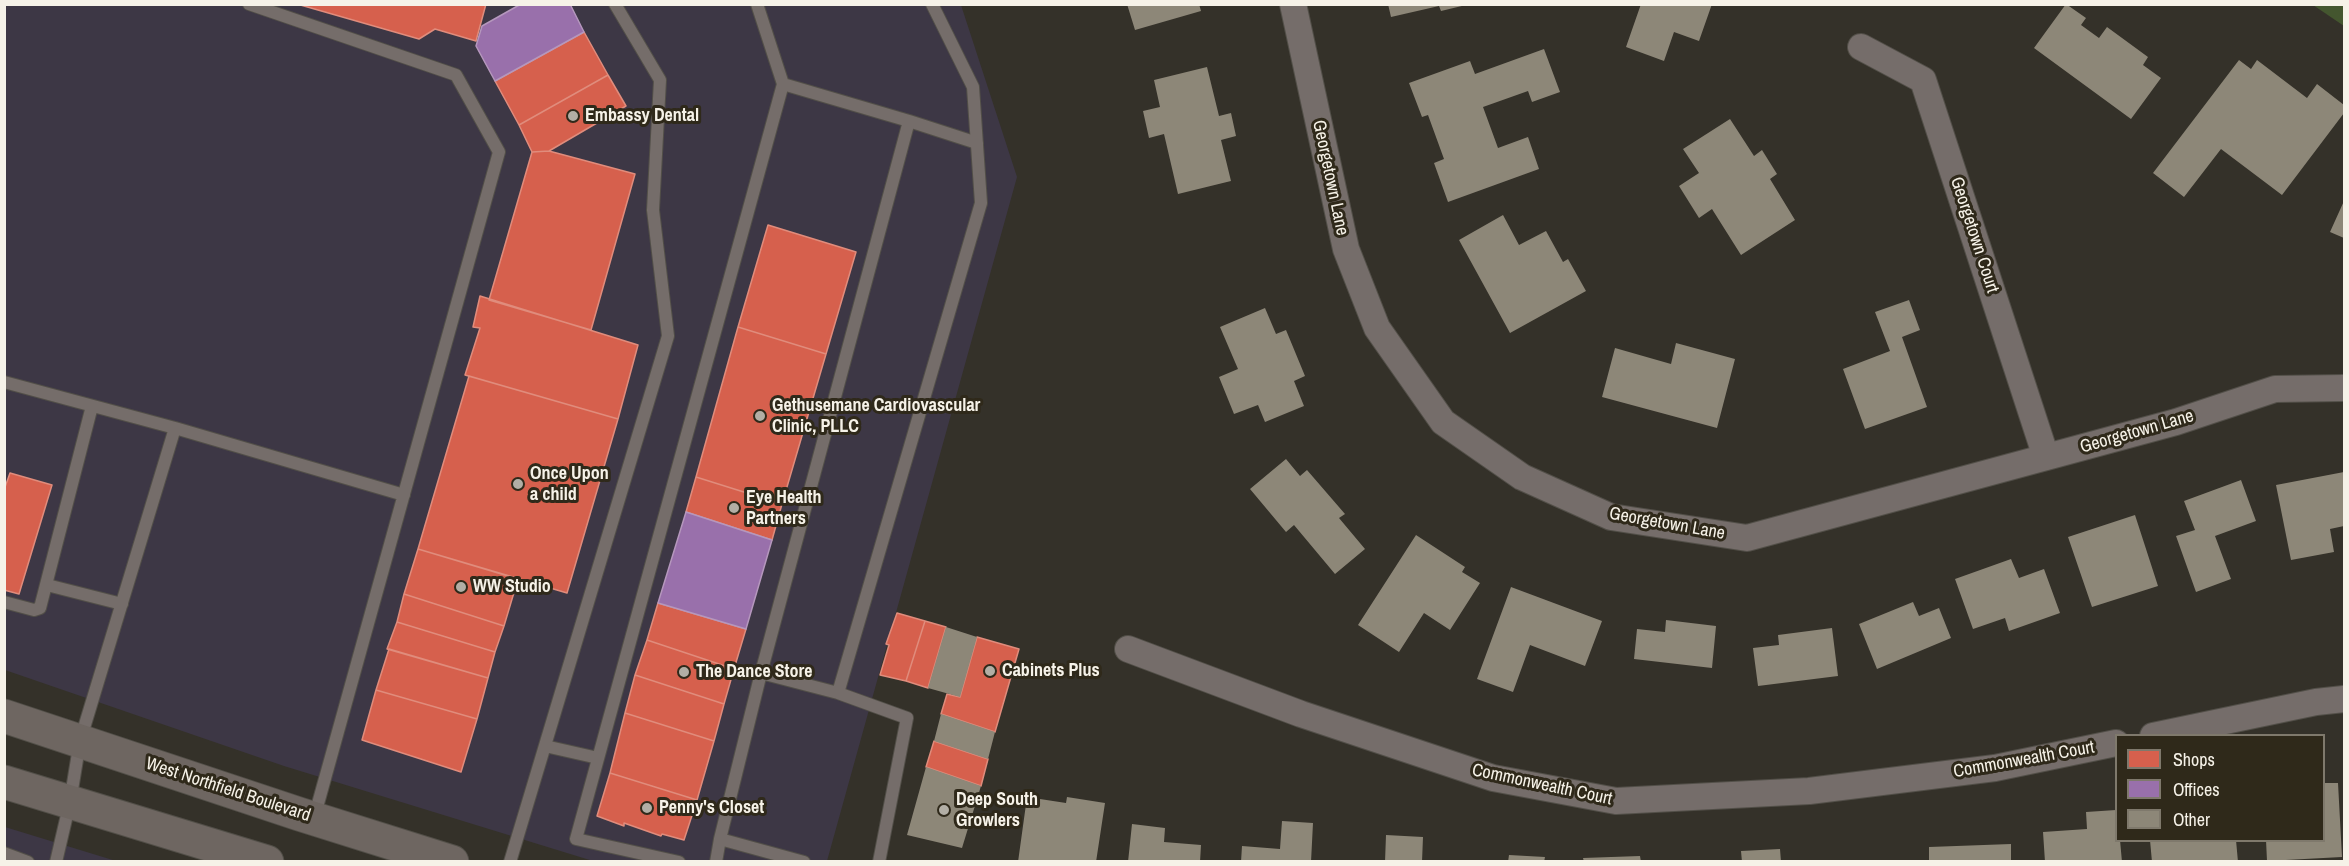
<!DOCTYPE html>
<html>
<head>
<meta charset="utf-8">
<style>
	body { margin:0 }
	#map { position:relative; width:2349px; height:866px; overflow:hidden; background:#343129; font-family:"Archivo Narrow",sans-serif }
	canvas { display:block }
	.frame { position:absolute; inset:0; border:6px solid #f6f2e8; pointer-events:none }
	.legend { position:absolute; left:2115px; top:734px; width:210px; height:108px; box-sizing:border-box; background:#2f291a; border:2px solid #7f796c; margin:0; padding:8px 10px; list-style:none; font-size:18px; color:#f6f2e8 }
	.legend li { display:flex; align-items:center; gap:12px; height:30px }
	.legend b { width:30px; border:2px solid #7f796c }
</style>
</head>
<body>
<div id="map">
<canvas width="2349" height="866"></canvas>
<div class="frame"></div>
<ul class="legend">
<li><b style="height:16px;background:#d6604d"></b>Shops</li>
<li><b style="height:16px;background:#9970ab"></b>Offices</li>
<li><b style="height:16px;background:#8d8778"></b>Other</li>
</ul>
</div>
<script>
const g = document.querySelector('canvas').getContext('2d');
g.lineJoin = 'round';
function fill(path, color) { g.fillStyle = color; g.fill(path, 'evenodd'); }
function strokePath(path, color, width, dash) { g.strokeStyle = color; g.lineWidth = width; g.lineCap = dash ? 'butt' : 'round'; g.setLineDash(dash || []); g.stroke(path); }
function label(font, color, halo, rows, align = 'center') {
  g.font = font + ' "Archivo Narrow",sans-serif'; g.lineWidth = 6; g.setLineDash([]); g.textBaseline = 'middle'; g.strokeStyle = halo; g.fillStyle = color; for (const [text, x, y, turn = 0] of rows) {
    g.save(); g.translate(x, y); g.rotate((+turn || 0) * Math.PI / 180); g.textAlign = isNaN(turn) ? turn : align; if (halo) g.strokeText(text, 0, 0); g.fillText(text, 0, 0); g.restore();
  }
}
const commercial = new Path2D(`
	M5 5H961L1017 177 827 861H593L284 766 5 670Z
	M5 827 116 861H5Z`);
const green = new Path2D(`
	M2313 5H2344V26Z`);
const shops = new Path2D(`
	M297 4H486L476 41 435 29 419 39Z
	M584 32 608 75 519 125 495 81Z
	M608 75 626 106 549 151 532 152 519 125Z
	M549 151 635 174 591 330 489 300 532 152Z
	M768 225 856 252 826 354 738 327Z
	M480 296 638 345 618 419 465 375 480 328 473 327Z
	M738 327 826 354 782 504 696 477Z
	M469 376 618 419 567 593 418 549Z
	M10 473 52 485 19 594 4 590V490Z
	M696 477 782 504 772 540 686 512Z
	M418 549 518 579 504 626 404 594Z
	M404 594 504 626 495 652 397 622Z
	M658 603 746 629 734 669 647 640Z
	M897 613 925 621 906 681 880 675 889 645 886 644Z
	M925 621 946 627 928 688 906 681Z
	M397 622 495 652 488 678 387 649Z
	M977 637 1019 649 995 732 941 714 947 694 960 697Z
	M647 640 734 669 724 704 635 675Z
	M389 649 488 678 477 719 376 690Z
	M635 675 724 704 714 741 625 713Z
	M376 690 477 719 461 772 362 740Z
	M625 713 714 741 697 800 610 773Z
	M934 741 988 759 981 786 926 767Z
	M610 773 697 800 684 840 662 834 661 836 624 823V826L597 816Z`);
const offices = new Path2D(`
	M521 4H570L584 32 495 81 476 46 482 26Z
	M686 512 772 540 746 629 658 603Z`);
const building = new Path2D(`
	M1127 4H1199L1201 11 1135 30Z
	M1388 4H1466V5L1441 11 1439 6 1391 17Z
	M1641 4H1712L1699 41 1674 32 1664 61 1626 47Z
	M2066 4 2086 18 2081 25 2099 38 2107 27 2148 57 2143 65 2161 78 2131 119 2034 48Z
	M1544 49 1560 92 1532 102 1528 91 1483 107 1498 148 1528 137 1539 169 1448 202 1434 163 1444 159 1428 115 1422 117 1409 83 1470 61 1475 74Z
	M2239 60 2251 69 2257 60 2307 98 2317 84 2344 105V113L2282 195 2221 149 2184 197 2153 173Z
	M1207 67 1219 116 1231 113 1236 136 1221 140 1231 181 1178 194 1164 134 1149 138 1143 111 1160 107 1154 80Z
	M1730 119 1754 156 1762 150 1777 174 1770 179 1795 220 1741 255 1712 209 1699 218 1679 186 1699 173 1683 149Z
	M2344 201V238L2330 232Z
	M1503 215 1519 245 1546 231 1563 262 1568 259 1586 291 1510 333 1459 240Z
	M1909 300 1920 330 1902 337 1927 407 1865 429 1843 369 1890 351 1875 312Z
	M1265 308 1276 334 1286 330 1305 376 1294 381 1304 406 1265 422 1258 405 1234 414 1219 377 1238 369 1220 327Z
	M1676 343 1735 359 1717 428 1602 397 1615 348 1671 364Z
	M1286 459 1300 476 1307 470 1345 514 1339 518 1365 549 1335 574 1294 525 1286 532 1250 489Z
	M2344 472V526L2330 529 2334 552 2291 560 2276 485Z
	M2241 480 2256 521 2215 536 2231 579 2196 592 2176 536 2195 530 2184 501Z
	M2135 515 2158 586 2092 607 2068 537Z
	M1416 535 1465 567 1462 572 1480 583 1450 630 1424 613 1399 652 1358 625Z
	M2011 559 2019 578 2044 569 2060 613 2009 631 2005 618 1973 629 1955 579Z
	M1511 587 1602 621 1585 666 1530 645 1513 692 1477 679Z
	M1913 602 1919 616 1939 608 1951 638 1877 669 1859 624Z
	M1666 620 1716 626 1712 668 1634 659 1637 629 1665 632Z
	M946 627 977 637 960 697 928 688Z
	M1832 628 1838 676 1758 686 1753 648 1779 645 1778 635Z
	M941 714 995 732 988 759 934 741Z
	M926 767 981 786 962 848 907 835Z
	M2324 783H2338L2342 857 2267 861 2266 840H2324Z
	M1027 797 1066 803 1067 797 1105 803 1096 862H1018Z
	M2116 810V840H2120L2122 862H2045L2043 832 2087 829 2086 812Z
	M1282 821 1313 823 1311 862H1241L1242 846 1280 849Z
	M1132 824 1165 828 1164 842 1201 845 1200 862H1128Z
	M1386 835 1423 837 1422 862H1385Z
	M2150 840H2236L2238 862H2152Z
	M2011 844V862H1929V847Z
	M1780 849 1781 862H1742L1741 851Z
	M1509 855 1545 857 1544 862H1508Z
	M1640 856 1641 862H1584L1583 858Z`);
const service = new Path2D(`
	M249 4 456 75 499 152 314 818
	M909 121 977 143
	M4 382 175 428 80 741 70 802 56 862
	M175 428 404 495
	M47 585 122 604
	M4 602 34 610 40 608 92 406
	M761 673 909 121 783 84
	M545 746 598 758
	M720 839 761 673 838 693
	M4 853 28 862
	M510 862 668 336 653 210 660 80 615 4
	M679 862 576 839 783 84 757 4
	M716 862 720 839 804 862
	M879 862 907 718 838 693 981 203 973 87 932 4`);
const minor = new Path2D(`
	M1293 4 1346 249 1377 328 1443 422 1522 477 1611 517 1747 538 2176 422 2275 389 2344 388
	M1861 47 1923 80 2046 457
	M1128 649 1301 714 1493 778 1616 801 1809 791 1995 768 2116 743
	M2153 736 2316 702 2344 699`);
const secondary = new Path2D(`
	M4 716 299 814 452 862
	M4 782 267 862`);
const markers = [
	[573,116,6,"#b2aea5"],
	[760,416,6,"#b2aea5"],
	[518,484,6,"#b2aea5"],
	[734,508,6,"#b2aea5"],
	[461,587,6,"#b2aea5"],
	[990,671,6,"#b2aea5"],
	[684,672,6,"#b2aea5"],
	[647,808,6,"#b2aea5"],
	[944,810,6,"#b2aea5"]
];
const poiNames = [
	["Embassy Dental",585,116],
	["Gethusemane Cardiovascular",772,406],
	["Clinic, PLLC",772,427],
	["Once Upon",530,474],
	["a child",530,495],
	["Eye Health",746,498],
	["Partners",746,519],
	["WW Studio",473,587],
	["Cabinets Plus",1002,671],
	["The Dance Store",696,672],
	["Deep South",956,800],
	["Growlers",956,821],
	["Penny's Closet",659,808]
];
const streetNames = [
	["Georgetown Lane",1330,178,78],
	["Georgetown Court",1974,235,72],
	["Georgetown Lane",2137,432,-16],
	["Georgetown Lane",1667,524,10],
	["Commonwealth Court",2024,760,-10],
	["Commonwealth Court",1542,785,12],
	["West Northfield Boulevard",228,790,18]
];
fill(commercial, '#3d3745');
fill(green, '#44562f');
fill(shops, '#d6604d');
strokePath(shops, '#e08c7c', 1.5);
fill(offices, '#9970ab');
strokePath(offices, '#b597bd', 1.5);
fill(building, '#8d8778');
strokePath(service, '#524f48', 14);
strokePath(minor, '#524f48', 28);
strokePath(secondary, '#524f48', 35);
strokePath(service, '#756d6a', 12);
strokePath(minor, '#756d6a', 26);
strokePath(secondary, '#6e6661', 33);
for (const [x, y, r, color] of markers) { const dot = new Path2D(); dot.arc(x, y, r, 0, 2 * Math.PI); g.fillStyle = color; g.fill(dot); strokePath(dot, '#2f291a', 2); }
label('bold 18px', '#f6f2e8', '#2f291a', poiNames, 'left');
label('18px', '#f6f2e8', '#2f291a', streetNames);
</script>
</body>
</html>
